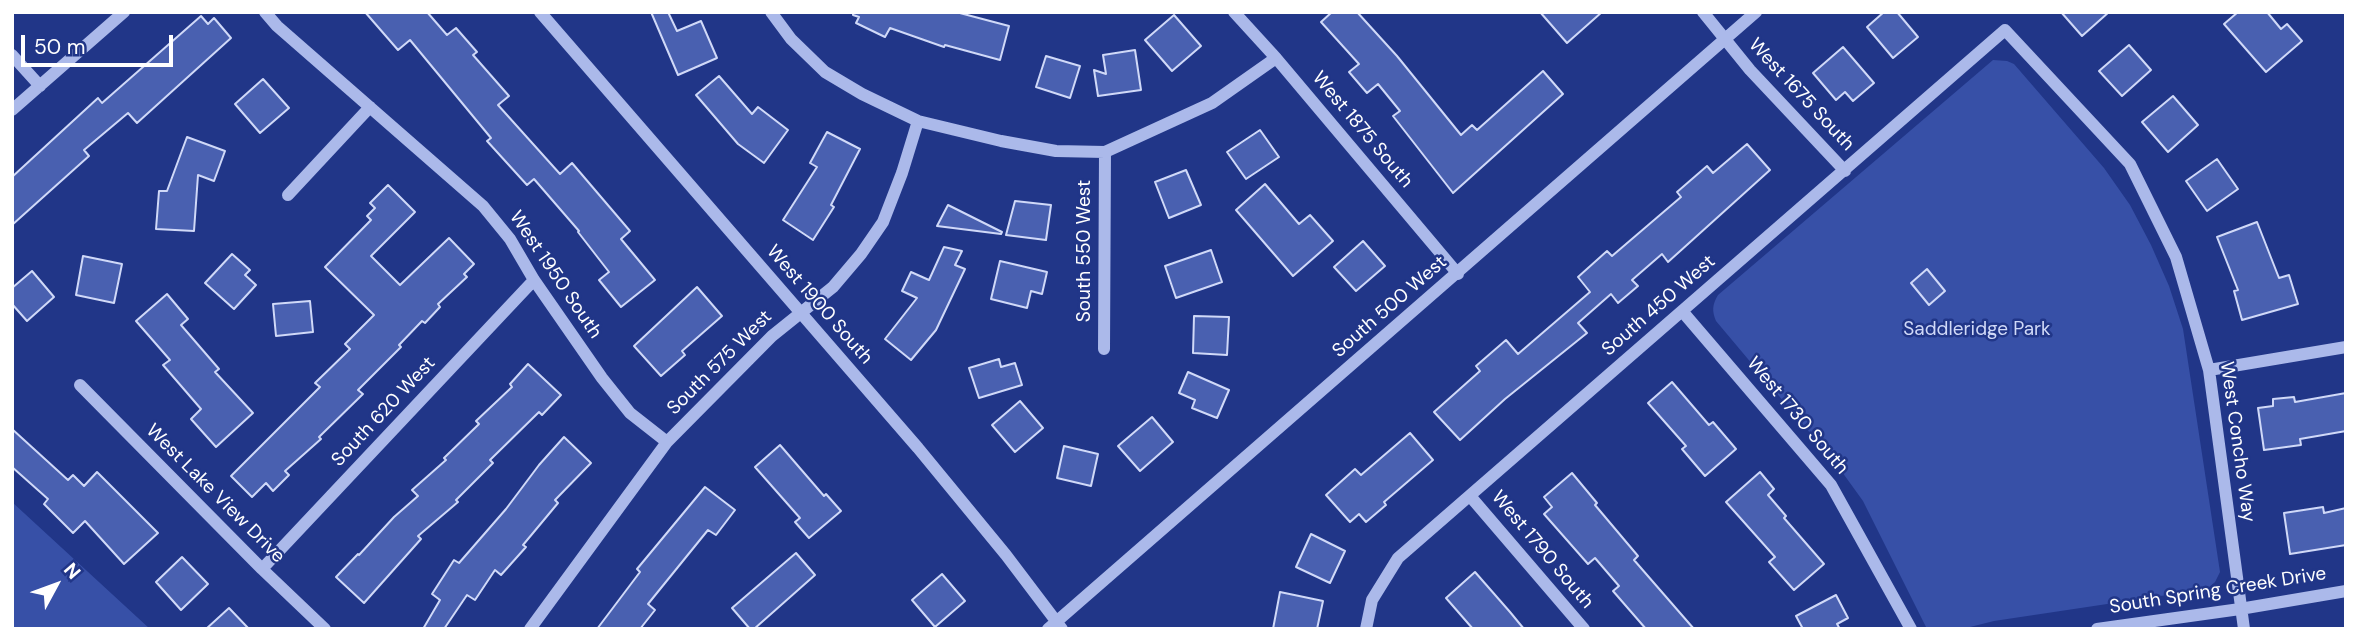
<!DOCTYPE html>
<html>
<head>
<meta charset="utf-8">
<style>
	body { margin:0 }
	#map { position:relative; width:2358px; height:641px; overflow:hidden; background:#213688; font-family:"DM Sans",sans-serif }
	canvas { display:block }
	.frame { position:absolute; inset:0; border:14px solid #fff; pointer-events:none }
	.north { position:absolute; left:21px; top:550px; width:70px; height:70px; -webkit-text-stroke:5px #213688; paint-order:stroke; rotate:49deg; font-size:19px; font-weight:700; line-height:28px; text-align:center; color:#fff }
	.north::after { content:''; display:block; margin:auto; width:24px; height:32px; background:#fff; clip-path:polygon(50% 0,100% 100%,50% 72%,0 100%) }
	.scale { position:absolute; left:21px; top:35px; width:152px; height:32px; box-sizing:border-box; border:4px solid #fff; border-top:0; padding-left:9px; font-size:21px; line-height:24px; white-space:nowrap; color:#fff; -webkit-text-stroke:5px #213688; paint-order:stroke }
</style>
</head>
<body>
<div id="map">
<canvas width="2358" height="641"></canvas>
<div class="frame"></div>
<div class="north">N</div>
<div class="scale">50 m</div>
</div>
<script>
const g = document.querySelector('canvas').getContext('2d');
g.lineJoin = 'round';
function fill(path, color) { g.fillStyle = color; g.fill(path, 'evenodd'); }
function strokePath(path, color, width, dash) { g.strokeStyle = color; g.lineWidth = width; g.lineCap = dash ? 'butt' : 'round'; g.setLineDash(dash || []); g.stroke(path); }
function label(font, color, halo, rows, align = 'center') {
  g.font = font + ' "DM Sans",sans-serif'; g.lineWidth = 5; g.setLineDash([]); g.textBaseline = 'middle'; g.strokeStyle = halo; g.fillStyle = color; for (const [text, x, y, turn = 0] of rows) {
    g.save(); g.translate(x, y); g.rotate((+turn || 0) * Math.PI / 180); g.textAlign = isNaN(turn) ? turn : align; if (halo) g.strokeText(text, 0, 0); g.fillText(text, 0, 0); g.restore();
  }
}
const green = new Path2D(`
	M1993 60 2007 61 2014 64 2104 168 2130 205 2151 245 2169 286 2183 329 2220 572 2215 582 2207 589 1994 621 1962 629H1927L1863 501 1837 465 1716 321C1712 311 1712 305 1718 295Z
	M12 502 150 629H12Z`);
const building = new Path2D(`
	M365 12H427L447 35 456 28 477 52 473 55 509 96 498 105 560 174 572 163 630 231 621 239 655 280 621 307 599 280 609 272 578 232 579 231 534 179 527 185 487 141 491 138 410 40 398 50Z
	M651 12H668L677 31 701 21 717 58 678 75Z
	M853 12H956L1009 26 1000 60 945 45 944 47 890 28 885 37 856 23 859 17 853 15Z
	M1332 12H1357L1397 56 1461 135 1472 125 1477 130 1543 71 1563 94 1453 193 1393 116 1400 111 1378 84 1367 93 1349 72 1359 64 1321 22Z
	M1540 12H1602L1567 43Z
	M1884 12H1897L1918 37 1893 58 1867 27Z
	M2061 12H2109L2082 36Z
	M2238 12H2267L2281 29 2287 24 2302 41 2266 72 2224 24Z
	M1174 15 1201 46 1172 71 1145 40Z
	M201 16 208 24 214 18 231 38 137 123 128 113 84 150 89 156 12 225V177L98 98 102 103Z
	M2129 45 2151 70 2122 96 2099 71Z
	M1843 47 1874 83 1853 101 1845 92 1836 100 1813 73Z
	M1135 50 1141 90 1098 96 1094 70 1106 74 1103 55Z
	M1046 56 1080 66 1070 98 1036 87Z
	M719 76 752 114 758 107 788 130 764 163 738 144 696 95Z
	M263 79 289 108 260 133 235 104Z
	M2173 96 2198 125 2168 152 2142 122Z
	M1260 130 1279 157 1246 179 1227 152Z
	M827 132 860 149 831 205 834 207 813 240 783 220 817 167 810 163Z
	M187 137 225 151 214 181 198 175 194 231 156 229 159 191H167Z
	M1747 144 1770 170 1668 262 1662 254 1632 280 1638 286 1618 303 1611 294 1578 323 1587 333 1505 399 1460 440 1434 412 1480 371 1476 366 1506 340 1518 354 1590 292 1578 277 1607 251 1612 256 1681 197 1677 192 1707 166 1713 173Z
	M2217 159 2238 189 2207 211 2186 181Z
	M1186 170 1201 205 1169 218 1155 182Z
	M1265 184 1299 224 1310 215 1333 241 1293 276 1236 210Z
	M388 185 415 212 371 256 400 285 449 238 474 264 464 274 467 277 438 304 440 307 425 323 422 321 399 345 401 347 358 390 363 394 319 437 321 439 285 471 289 475 273 491 266 483 252 497 231 476 320 387 315 383 350 349 345 344 374 315 325 267 371 220 367 216 375 208 370 203Z
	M1015 201 1051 205 1046 240 1006 235Z
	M948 205 1002 232 1001 234 937 226Z
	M2257 222 2279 278 2289 275 2298 304 2242 320 2234 291 2238 290 2217 237Z
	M1363 241 1385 266 1356 291 1334 267Z
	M944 247 962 251 955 265 965 269 936 330 911 360 885 339 917 298 902 291 911 272 929 280Z
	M1211 250 1222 282 1176 298 1165 266Z
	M232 254 250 270 245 275 256 285 234 309 205 283Z
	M83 256 122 264 114 303 76 295Z
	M1000 261 1047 272 1042 294 1031 291 1027 308 991 299Z
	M1927 269 1945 291 1929 305 1911 283Z
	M32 271 54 297 27 321 12 304V288Z
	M697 287 722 316 682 351 685 355 661 376 634 346Z
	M167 294 188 319 181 325 219 369 215 372 253 413 216 447 191 419 201 409 163 365 170 360 136 321Z
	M310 301 313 332 276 336 273 304Z
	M1194 316 1229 317 1227 355 1193 353Z
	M999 359 1001 367 1015 363 1022 385 979 398 969 368Z
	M528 364 561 395 542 415 539 412 490 460 493 463 456 500 458 502 418 536 421 539 364 603 336 577 358 554 359 555 394 517 418 496 412 490 446 460 444 458 479 424 476 421 512 387 510 384Z
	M1188 372 1229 390 1217 418 1192 408 1195 400 1179 393Z
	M1672 382 1709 425 1713 422 1736 449 1705 476 1682 449 1686 446 1648 403Z
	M2346 393V431L2300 439 2301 445 2264 450 2258 408 2273 406V399L2294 397 2295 402Z
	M1020 401 1043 428 1015 452 992 425Z
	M1152 417 1173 442 1140 471 1118 446Z
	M12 429 68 480 73 475 84 486 97 472 158 533 124 564 85 521 73 533 44 504 48 499 12 467Z
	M1410 433 1433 460 1384 502 1386 505 1366 522 1359 514 1350 522 1326 495 1355 469 1361 475Z
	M564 437 591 463 555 500 558 503 523 545 526 547 501 575 495 570 475 600 467 595 444 629H423L440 600 432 594 454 560 459 563 506 509 539 465Z
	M780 445 824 496 826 494 841 511 809 538 795 522 800 518 755 467Z
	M1064 446 1098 454 1091 486 1057 478Z
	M1760 472 1774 489 1768 495 1786 516 1784 518 1824 564 1794 590 1769 562 1775 557 1726 502Z
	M1572 473 1597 503 1595 505 1638 556 1634 560 1694 629H1646L1613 591 1619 586 1595 558 1588 564 1544 514 1552 507 1544 497Z
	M705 487 735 510 716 535 708 530 648 604 655 610 640 629H597L640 572 637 569Z
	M2323 507 2324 513 2346 508V545L2290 554 2284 513Z
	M1311 534 1345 551 1330 583 1296 567Z
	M796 553 815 575 754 629H750L732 608Z
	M182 557 208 584 181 610 156 582Z
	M1475 572 1510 612 1524 629H1473L1446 598Z
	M942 574 965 601 935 627 912 600Z
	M1280 592 1323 601 1317 629H1273Z
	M1836 595 1848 618 1837 624 1840 629H1803L1796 616Z
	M229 608 249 629H206Z`);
const minor = new Path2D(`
	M265 12 277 26 483 206 510 239 534 280 602 378 630 413 667 442
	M540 12 918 448 1006 555 1062 629
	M771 12 791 39 825 72 862 94 918 121 1001 141 1056 151 1105 152 1212 103 1276 58
	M1234 12 1276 58 1458 274
	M1703 12 1750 70 1845 171
	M12 55 40 86
	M12 110 124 12
	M288 195 370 107
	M1682 311 1831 485 1911 629
	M1104 349 1105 152
	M2209 370 2346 347
	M80 385 262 569 325 629
	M1470 496 1584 629
	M262 569 534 280
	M530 629 667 442 772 336 833 287 861 254 883 222 902 173 918 121
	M1048 629 1756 12
	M1366 629 1372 600 1398 558 2005 30 2130 164 2176 257 2209 370 2244 629
	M2097 629 2240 609 2346 591`);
const streetNames = [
	["West 1675 South",1801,95,47],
	["West 1875 South",1362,130,50],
	["South 550 West",1085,251,-90],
	["West 1950 South",555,275,56],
	["West 1900 South",819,305,49],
	["South 450 West",1659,306,-41],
	["South 500 West",1390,307,-41],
	["South 575 West",720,363,-45],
	["South 620 West",384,412,-47],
	["West 1730 South",1797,416,50],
	["West Concho Way",2237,442,82],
	["West Lake View Drive",215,494,45],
	["West 1790 South",1542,550,50],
	["South Spring Creek Drive",2218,591,-9]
];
const parkNames = [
	["Saddleridge Park",1977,330]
];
fill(green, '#3750a7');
fill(building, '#4960b0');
strokePath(building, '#d0d9f8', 2);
strokePath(minor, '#abb9ea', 12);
label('19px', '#fff', '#213688', streetNames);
label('19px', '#d0d9f8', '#213688', parkNames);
</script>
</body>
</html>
